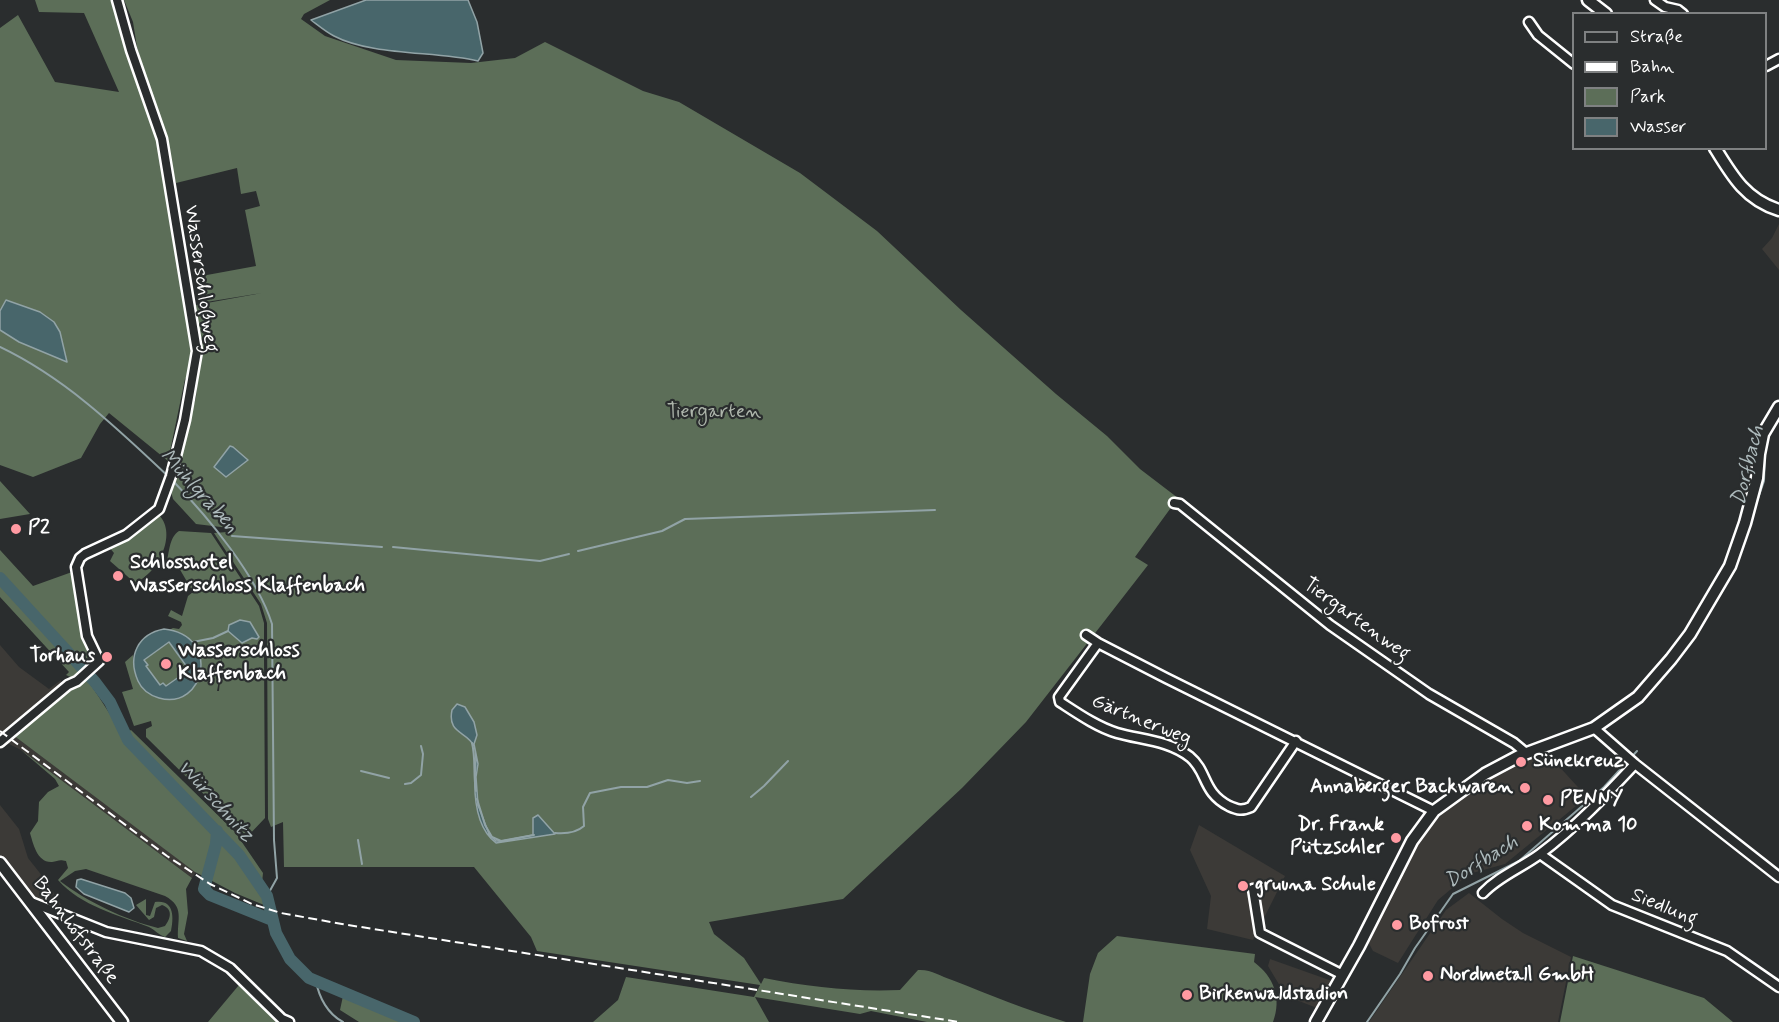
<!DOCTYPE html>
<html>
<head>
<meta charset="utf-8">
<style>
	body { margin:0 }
	#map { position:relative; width:1779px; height:1022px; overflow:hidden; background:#2a2d2e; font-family:Mynerve,sans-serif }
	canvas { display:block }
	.legend { position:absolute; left:1572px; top:12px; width:195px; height:138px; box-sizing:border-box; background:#2a2d2e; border:2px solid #7f8182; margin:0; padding:8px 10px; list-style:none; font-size:18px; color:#fff }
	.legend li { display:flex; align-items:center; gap:12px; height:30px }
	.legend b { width:30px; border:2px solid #7f8182 }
</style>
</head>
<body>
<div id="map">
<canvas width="1779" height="1022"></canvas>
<ul class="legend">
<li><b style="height:8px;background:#2a2d2e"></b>Straße</li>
<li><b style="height:8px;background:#fff"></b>Bahn</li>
<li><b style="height:16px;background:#5c6e58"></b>Park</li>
<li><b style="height:16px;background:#48666b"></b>Wasser</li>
</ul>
</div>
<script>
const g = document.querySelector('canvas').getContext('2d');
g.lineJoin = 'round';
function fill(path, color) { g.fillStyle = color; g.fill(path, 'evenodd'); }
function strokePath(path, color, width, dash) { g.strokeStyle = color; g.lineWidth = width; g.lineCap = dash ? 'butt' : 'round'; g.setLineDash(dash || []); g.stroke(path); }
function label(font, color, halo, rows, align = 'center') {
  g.font = font + ' Mynerve,sans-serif'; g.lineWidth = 4.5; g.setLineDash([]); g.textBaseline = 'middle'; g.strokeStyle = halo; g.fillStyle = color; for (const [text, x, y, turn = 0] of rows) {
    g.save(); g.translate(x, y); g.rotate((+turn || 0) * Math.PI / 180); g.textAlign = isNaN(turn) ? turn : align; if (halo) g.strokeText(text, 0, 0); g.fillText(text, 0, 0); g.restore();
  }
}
const built = new Path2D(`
	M1779 224V270L1762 249 1772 238Z
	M0 645 19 667 49 689 61 680 62 684 61 689 0 737Z
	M13 735 196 872 192 878 21 750 5 742Z
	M1545 751 1587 797 1505 864 1469 874 1438 900 1398 963 1373 951 1367 940 1412 850 1432 825 1454 801 1493 778Z
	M0 805 19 829 28 858 47 882 62 906 57 910 40 904 0 855Z
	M1199 825 1285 876 1253 940 1207 929 1211 896 1190 850Z
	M1469 893 1502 919 1523 933 1571 957 1558 1022H1369L1446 910Z
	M1270 959 1332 981 1317 1008 1286 996 1268 966Z`);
const green = new Path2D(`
	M35 0H113L159 132 196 351 191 373 185 379 168 461 109 413 100 424 81 458 33 477 0 465V28L18 15 55 82 119 92 84 13 39 12Z
	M124 0H330L304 14 301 19 325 36 396 60 471 63 515 58 545 42 643 91 679 102 800 173 877 231 961 310 1056 394 1107 436 1140 469 1178 498 1135 557 1148 565 1026 722 962 788 843 899 709 922 714 934 744 958 761 984 764 978C809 987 854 992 900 990L918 970C931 969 940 976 952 980 990 995 1027 1010 1066 1022H927L871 1011 860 1014 755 997 769 1022H593L618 1000 626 977 754 997 760 985 537 951 531 937 474 867H284L283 822 271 827 268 819 267 623 261 604 214 533 227 532 229 528 196 524 173 499 170 488 196 397 200 351 196 305 262 293 200 303 196 277 256 266 245 210 260 206 256 191 241 194 237 168 176 183 137 47 133 22Z
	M0 481 30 514 0 519Z
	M154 515H159C178 535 157 574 135 583L110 561 114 553 108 546Z
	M179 531 211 533 259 606 264 623V648L260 651 233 646 222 648 221 670 217 691H219L223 649C235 648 253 648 264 655L265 818 247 837 146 737V729L152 726 151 721 134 726 122 692 133 689 125 662 133 655C134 666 135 678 142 687 158 708 205 693 201 664 200 657 196 648 193 641L169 630 173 628 179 629 182 625 181 622 168 616 171 610 182 616 188 596 193 592 175 561 166 566C169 554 169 537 179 531Z
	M0 550 33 586 72 572 74 592 77 594 94 659 93 662 75 679 66 675 69 672 0 597Z
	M169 642 187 668 186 671 166 687 160 685 146 666 144 660Z
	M85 677C105 704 120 733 141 758L237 856 257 891 262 897 264 905 235 893 195 872 13 735 69 687 75 686Z
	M131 730 235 832 263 873 262 883C223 829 175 786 130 738L127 732Z
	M21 750 192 878 186 889 188 913 184 934 187 941 178 938C177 919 185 907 165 896L86 869 75 871 60 881C86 901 125 920 158 928L165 926C171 918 173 909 162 905L156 908 154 917 149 920 136 905 146 899V915L150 916 155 902C174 899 174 917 171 931L165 937C159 935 155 930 149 927 118 915 81 906 58 880L68 868 66 861C59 859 58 861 52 862 37 863 33 843 30 833L38 821 39 802 48 792 59 786 55 779Z
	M1117 936 1255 954 1254 962C1274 977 1282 998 1273 1022H1083L1090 974 1098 953Z
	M1573 956 1704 998 1733 1022H1560Z
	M239 985 282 1022H208Z
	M343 996 402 1022H359L340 1010Z`);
const water = new Path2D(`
	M366 0H468L477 22 483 53 478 61C436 51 372 56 334 36 326 32 319 26 311 20Z
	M6 300 40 312 54 322 60 332 67 362 19 342 0 330V311Z
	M230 446 233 447 248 460 226 477 214 467Z
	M240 620 250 622 259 637 257 639 252 638 242 643 228 631 229 625Z
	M164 629C222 635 205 711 159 698 149 695 142 690 138 681 127 656 138 634 164 629ZM169 642 187 667 185 669 186 672 166 686 163 683 160 685 146 666 148 665 144 660Z
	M457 704 465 707 474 722 477 735 474 744 478 764 476 777 478 805 489 834 496 841H502L533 835V818L538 815 555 834 496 843C476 828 474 796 475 774 476 765 477 755 474 746 467 731 447 734 452 710Z
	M81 879 125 893 131 898 134 908 129 912 84 894 76 887 77 880Z`);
const stream = new Path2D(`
	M0 347C65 378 117 428 169 477
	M173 481C208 517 257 576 272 624L274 840 277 878 267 896
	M1753 513 1764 481 1765 451 1770 431
	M232 536 382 547
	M393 547 540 561 569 554
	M578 551 662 531 685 519 935 510
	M193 642 213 638 228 631
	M472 743C476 759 473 775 476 791
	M361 771 389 778
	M405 784 411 783 421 775 423 754 421 746
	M751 797 764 786 788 761
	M477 799 485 825 492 837 501 841 534 835
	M555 833C566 834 576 833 584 826L583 807 590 793 621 787H647L668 780 687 783 700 781
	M358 840 362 864
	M316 981C319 998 328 1014 343 1022
	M1367 1022 1400 974 1415 948 1453 894 1519 861 1604 787 1637 751`);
const river = new Path2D(`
	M0 578 95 682 110 702 128 740 239 855 267 896 276 933 290 959 309 978 414 1022
	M217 831 216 844 204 889 210 895 272 920`);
const street = new Path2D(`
	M1655 0 1665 7 1678 10 1683 14
	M1529 22 1538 35 1574 64
	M1766 66 1779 59
	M1174 503 1180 504 1330 625 1429 694 1514 743 1526 753
	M1086 635 1098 643 1166 678 1434 811
	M1098 643 1059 697 1060 702C1077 713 1097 727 1117 733 1142 740 1168 740 1190 757 1208 772 1202 792 1229 806 1238 810 1242 811 1251 807L1296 741
	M1594 728 1635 764 1779 877
	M0 742 68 685 77 681 99 661 87 636 76 567 80 558 85 554 126 535 159 509 171 476 185 420 197 351 162 139 131 50 117 0
	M1540 854 1612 905 1727 951 1779 987
	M1253 889 1260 933 1343 975
	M1483 893C1499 876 1521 868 1540 854 1576 827 1605 796 1635 764
	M31 902 106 932 201 951 230 968 282 1019 289 1022`);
const secondary = new Path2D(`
	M1588 0 1606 14
	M1715 148C1732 176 1746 200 1779 210
	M0 863 122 1022
	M1316 1022 1359 946 1412 841 1434 811 1485 774 1519 756 1594 728 1638 697 1671 659 1690 634 1730 566 1745 523 1757 478 1759 454 1763 434 1779 407`);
const rail = new Path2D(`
	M0 731 167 856 210 884 252 904 281 913 342 924 959 1022`);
const markers = [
	[16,529,6,"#ff9aa2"],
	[118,576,6,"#ff9aa2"],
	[107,657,6,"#ff9aa2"],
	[166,664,6,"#ff9aa2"],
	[1521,762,6,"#ff9aa2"],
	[1525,788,6,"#ff9aa2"],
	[1548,800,6,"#ff9aa2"],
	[1527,826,6,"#ff9aa2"],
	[1396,838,6,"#ff9aa2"],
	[1243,886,6,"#ff9aa2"],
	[1397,925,6,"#ff9aa2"],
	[1428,976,6,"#ff9aa2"],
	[1187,995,6,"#ff9aa2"]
];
const streetNames = [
	["Wasserschloßweg",200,279,82],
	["Tiergartenweg",1356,620,36],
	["Gärtnerweg",1141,721,22],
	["Siedlung",1664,908,22],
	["Bahnhofstraße",75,931,53]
];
const parkNames = [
	["Tiergarten",714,413]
];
const poiNames = [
	["P2",28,529],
	["Schlosshotel",130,564],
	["Wasserschloss Klaffenbach",130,587],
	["Wasserschloss",178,652],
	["Klaffenbach",178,675],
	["Torhaus",95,657,"right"],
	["Sünekreuz",1533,762],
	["Annaberger Backwaren",1513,788,"right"],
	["PENNY",1560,800],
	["Dr. Frank",1384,826,"right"],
	["Pützschler",1384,849,"right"],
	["Komma 10",1539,826],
	["gruuna Schule",1255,886],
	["Bofrost",1409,925],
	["Nordmetall GmbH",1440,976],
	["Birkenwaldstadion",1199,995]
];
const waterNames = [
	["Dorfbach",1749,466,-76],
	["Mühlgraben",198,492,48],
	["Würschnitz",215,802,47],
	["Dorfbach",1482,863,-32]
];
fill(built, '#3c3a37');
fill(green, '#5c6e58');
fill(water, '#48666b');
strokePath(water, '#91a3a6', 1.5);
strokePath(stream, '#91a3a6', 2);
strokePath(river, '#48666b', 12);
strokePath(street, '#fff', 13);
strokePath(secondary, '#fff', 15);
strokePath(street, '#2a2d2e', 8);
strokePath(secondary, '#2a2d2e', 10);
strokePath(rail, '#fff', 2, [9, 4.5]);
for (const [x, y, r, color] of markers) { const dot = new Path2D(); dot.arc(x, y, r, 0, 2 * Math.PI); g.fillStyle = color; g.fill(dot); strokePath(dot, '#2a2d2e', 2); }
label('20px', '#fff', '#2a2d2e', streetNames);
label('20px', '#aeb6ac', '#2a2d2e', parkNames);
label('bold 20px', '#fff', '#2a2d2e', poiNames, 'left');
label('italic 21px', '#adbabc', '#2a2d2e', waterNames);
</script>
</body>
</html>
